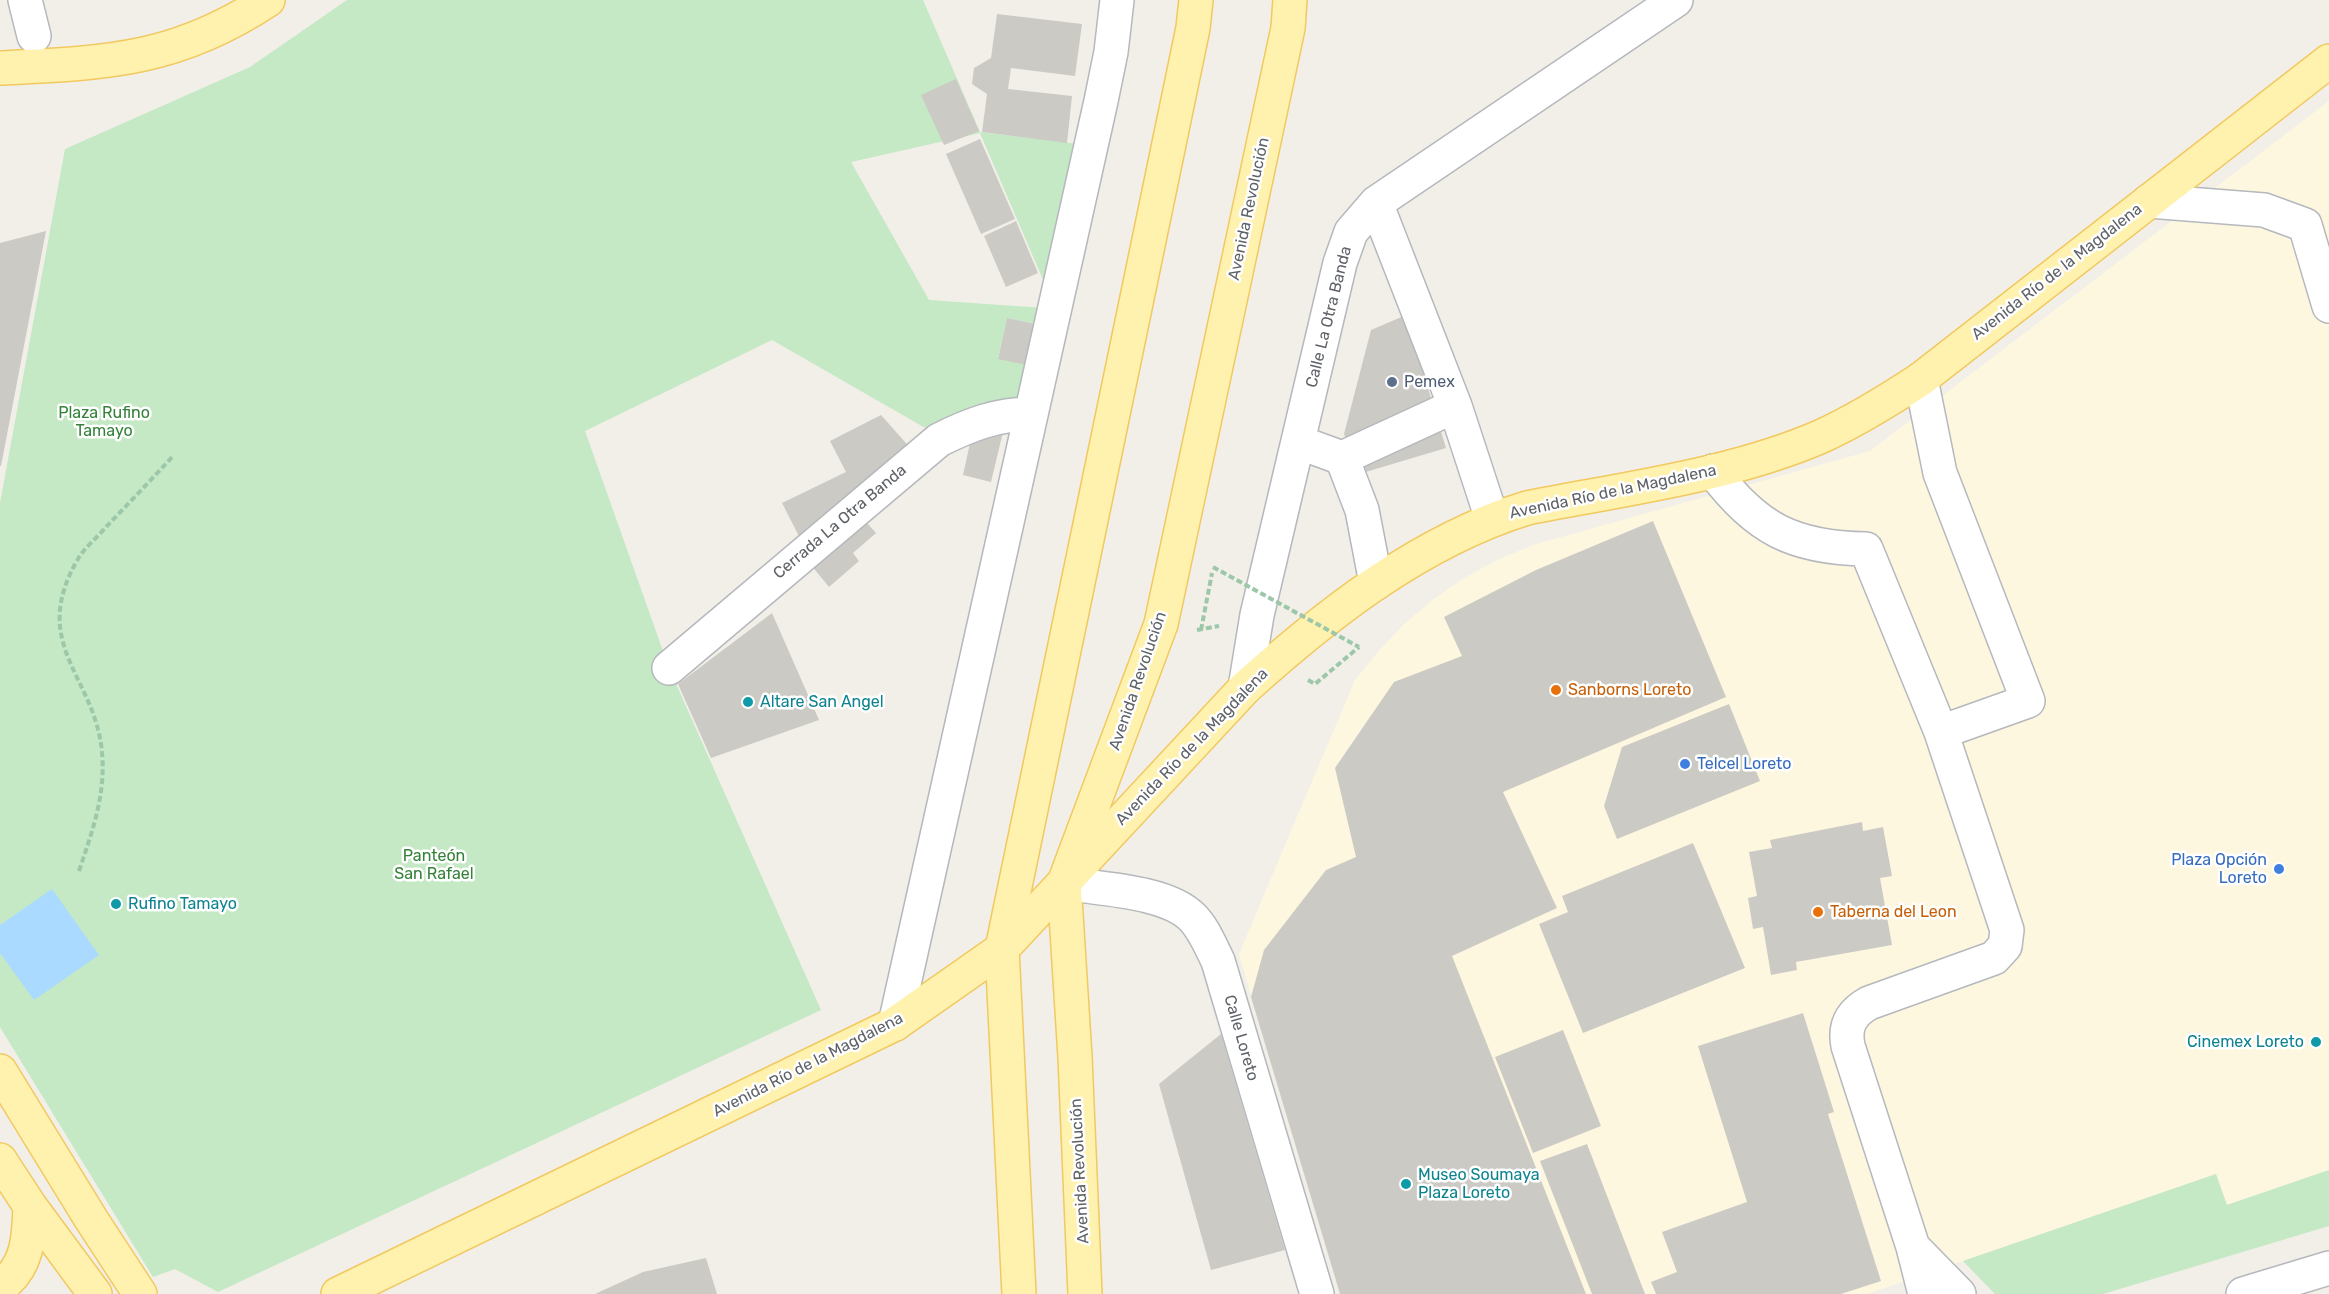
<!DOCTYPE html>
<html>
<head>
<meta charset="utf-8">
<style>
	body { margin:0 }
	canvas { display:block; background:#f1efe8 }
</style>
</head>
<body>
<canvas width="2329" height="1294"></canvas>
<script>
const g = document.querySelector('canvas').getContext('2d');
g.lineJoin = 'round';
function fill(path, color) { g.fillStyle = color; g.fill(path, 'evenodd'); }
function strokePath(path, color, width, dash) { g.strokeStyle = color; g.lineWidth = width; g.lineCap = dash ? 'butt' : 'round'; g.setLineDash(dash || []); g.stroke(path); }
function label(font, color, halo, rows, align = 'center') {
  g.font = font + ' Rubik,sans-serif'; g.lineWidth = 5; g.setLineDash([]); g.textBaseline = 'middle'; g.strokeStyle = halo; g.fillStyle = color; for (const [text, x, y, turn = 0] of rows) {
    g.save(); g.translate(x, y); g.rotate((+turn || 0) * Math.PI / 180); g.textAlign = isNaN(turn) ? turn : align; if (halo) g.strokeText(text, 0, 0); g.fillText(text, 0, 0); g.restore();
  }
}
const commercial = new Path2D(`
	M2329 101V1170L2226 1205 2216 1174 1867 1294H1340L1239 954 1355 680 1378 652 1403 625 1431 601 1464 578 1499 559 1536 544 1870 451Z`);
const green = new Path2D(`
	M347 0H923L980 132 1079 144 1047 289 980 133 851 162 929 300 1044 308 1040 325 1007 318 998 358 1031 366 1023 401 934 433 772 340 585 431 669 668 821 1010 218 1292 175 1269 153 1277 0 1027V503L65 149 250 67Z
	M2329 1170V1226L2103 1294H1995L1963 1261 2216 1174 2227 1205Z`);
const water = new Path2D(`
	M52 889 99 955 34 1000 0 953V925Z`);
const building = new Path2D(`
	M997 14 1082 24 1075 76 1011 68 1008 89 1072 96 1067 143 982 132 987 94 972 84 974 68 991 58Z
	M956 79 979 131 944 145 921 95Z
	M980 139 1015 219 981 234 946 154Z
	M1016 221 1038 273 1006 287 984 236Z
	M46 231 1 466H0V243Z
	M1406 315 1446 448 1359 474 1344 434 1371 330Z
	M1007 318 1040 325 1031 366 998 359Z
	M881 415 913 451 803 544 782 503 846 472 830 441Z
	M1003 432 991 482 963 475 972 434Z
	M859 514 876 533 853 553 859 561 829 587 811 565Z
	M1653 521 1726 697 1503 792 1557 908 1452 956 1586 1294H1340L1251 997 1264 950 1326 870 1356 857 1335 768 1394 682 1462 656 1444 617 1536 570Z
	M772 613 819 720 711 758 678 684Z
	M1729 704 1760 781 1617 839 1604 806 1622 747Z
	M1862 822 1863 831 1883 827 1892 876 1880 878 1892 945 1796 962 1797 970 1771 975 1763 927 1753 929 1748 898 1757 896 1749 852 1772 848 1770 840Z
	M1693 843 1745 968 1583 1033 1539 924 1568 912 1562 896Z
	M1803 1013 1834 1112 1828 1114 1881 1281 1841 1294H1656L1651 1282 1677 1272 1662 1232 1747 1202 1698 1046Z
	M1563 1030 1601 1126 1533 1153 1495 1057Z
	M1221 1034 1285 1250 1211 1270 1159 1084Z
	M1587 1144 1645 1294H1592L1540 1161Z
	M706 1258 717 1294H595L643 1272Z`);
const path = new Path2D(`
	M1197 630 1219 626
	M1201 630 1212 573
	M1308 680 1315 684 1359 647
	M79 871C92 832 106 795 102 752 95 676 28 644 78 559 84 548 97 538 105 528 128 504 151 480 174 455`);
const minor = new Path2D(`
	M25 0 34 36
	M2149 201 2264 210 2305 225 2329 306
	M1921 379 1940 473 2028 701 1941 732
	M1455 406 1492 519
	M1298 442 1342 458 1362 510 1376 583
	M1342 458 1455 406 1376 203
	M1713 471C1756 529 1794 548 1866 549L1941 732 2007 930 2005 946 1994 958 1869 1003C1851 1013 1844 1026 1848 1046L1913 1247 1925 1294
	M669 668 939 440C969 425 997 414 1031 414
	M1245 688 1257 615 1340 263 1351 232 1376 203 1676 0
	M1064 883C1100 889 1166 891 1192 917 1204 929 1210 945 1218 961L1317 1294
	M895 1024 1101 101 1111 52 1117 0
	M1914 1248 1959 1294
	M2243 1294 2329 1268`);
const major = new Path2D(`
	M0 68C106 63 176 61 268 0
	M0 1071 91 1219 140 1294
	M0 1160 30 1206 95 1294
	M0 1287C28 1267 29 1238 30 1206
	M338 1294 895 1024 1002 949 1245 688C1327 614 1420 541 1527 508 1623 489 1733 475 1822 436 1857 420 1889 400 1921 379L2329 61
	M1019 1294 1002 949 1193 28 1196 0
	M1085 1294 1075 1057 1064 883 1161 624 1288 28 1290 0`);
const pathBridge = new Path2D(`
	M1213 567 1359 647`);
const markers = [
	[1392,382,6,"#5c6f8a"],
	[1556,690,6,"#e8710a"],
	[748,702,6,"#0f9aa8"],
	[1685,764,6,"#3f7fe0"],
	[2279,869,6,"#3f7fe0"],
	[116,904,6,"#0f9aa8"],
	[1818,912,6,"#e8710a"],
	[2316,1042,6,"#0f9aa8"],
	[1406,1184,6,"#0f9aa8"]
];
const streetNames = [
	["Avenida Revolución",1249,209,-78],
	["Avenida Río de la Magdalena",2057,272,-38],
	["Calle La Otra Banda",1329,317,-76],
	["Avenida Río de la Magdalena",1613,492,-12],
	["Cerrada La Otra Banda",840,522,-40],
	["Avenida Revolución",1138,681,-71],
	["Avenida Río de la Magdalena",1192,747,-46],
	["Calle Loreto",1241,1038,74],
	["Avenida Río de la Magdalena",808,1065,-27],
	["Avenida Revolución",1080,1171,-93]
];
const serviceNames = [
	["Pemex",1404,382]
];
const parkNames = [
	["Plaza Rufino",104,413],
	["Tamayo",104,431],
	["Panteón",434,856],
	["San Rafael",434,874]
];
const foodNames = [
	["Sanborns Loreto",1568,690],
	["Taberna del Leon",1830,912]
];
const cultureNames = [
	["Altare San Angel",760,702],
	["Rufino Tamayo",128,904],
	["Cinemex Loreto",2304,1042,"right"],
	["Museo Soumaya",1418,1175],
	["Plaza Loreto",1418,1193]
];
const shopNames = [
	["Telcel Loreto",1697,764],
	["Plaza Opción",2267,860,"right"],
	["Loreto",2267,878,"right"]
];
fill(commercial, '#fef7e0');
fill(green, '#c5e8c5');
fill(water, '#aadaff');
fill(building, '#cccac5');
strokePath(minor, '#b5b8bc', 36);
strokePath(major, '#f2c960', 36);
strokePath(path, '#9cc7a9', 4, [6, 3]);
strokePath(minor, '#fff', 33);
strokePath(major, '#fff2af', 33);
strokePath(pathBridge, '#9cc7a9', 4, [6, 3]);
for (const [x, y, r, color] of markers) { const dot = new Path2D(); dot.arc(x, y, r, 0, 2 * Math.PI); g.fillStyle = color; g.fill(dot); strokePath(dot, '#fff', 2); }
label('16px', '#5f6368', '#fff', streetNames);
label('16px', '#4e5e75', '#fff', serviceNames, 'left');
label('16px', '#348238', '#fff', parkNames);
label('16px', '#c56008', '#fff', foodNames, 'left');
label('16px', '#0d838f', '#fff', cultureNames, 'left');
label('16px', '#366cbe', '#fff', shopNames, 'left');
</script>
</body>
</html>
